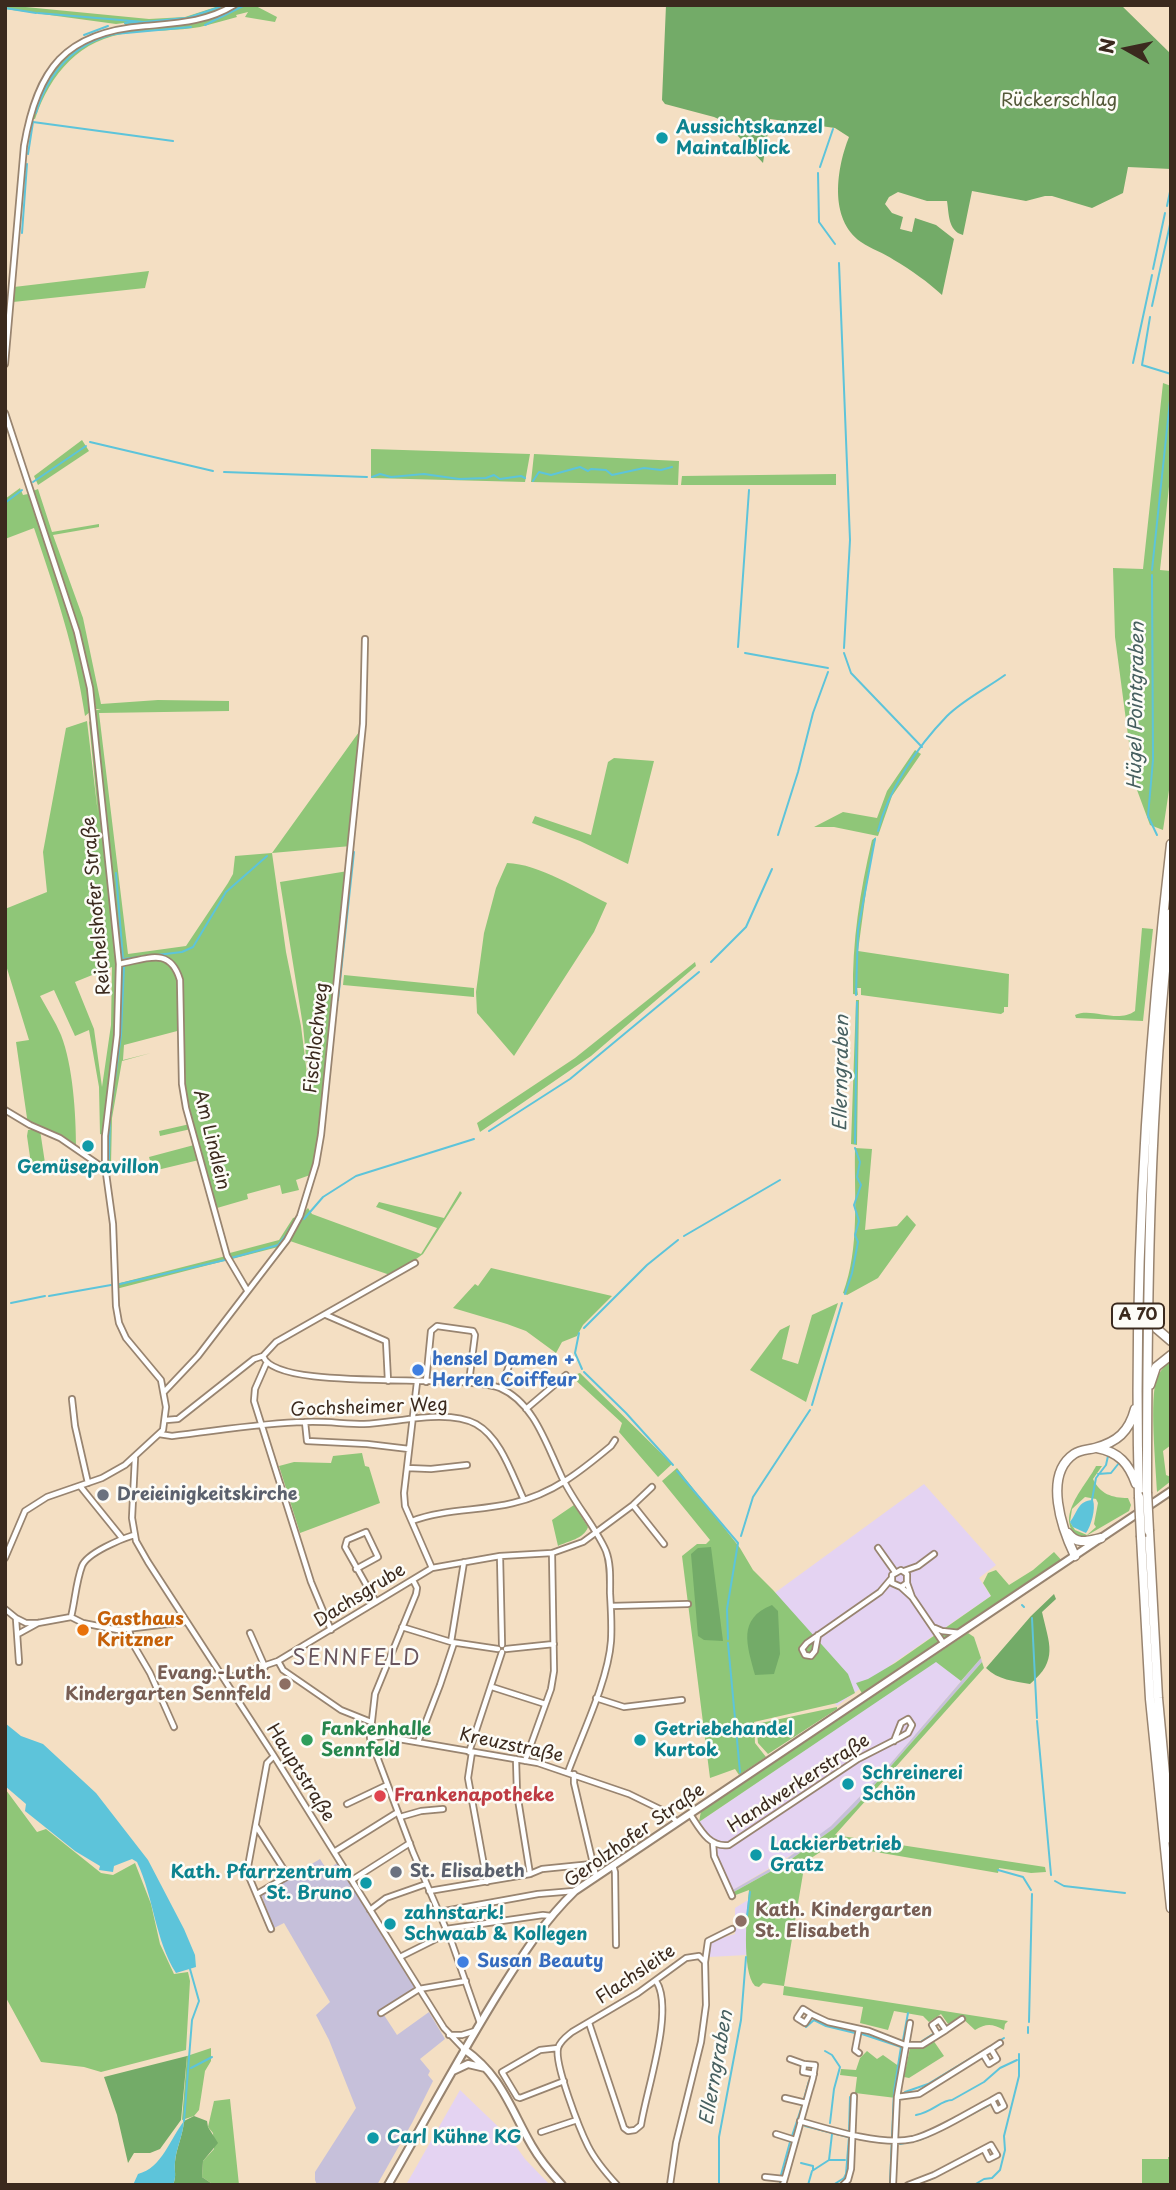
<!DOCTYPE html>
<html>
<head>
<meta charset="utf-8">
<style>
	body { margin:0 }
	#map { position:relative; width:1176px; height:2190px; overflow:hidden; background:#f4dfc3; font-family:"Playpen Sans",sans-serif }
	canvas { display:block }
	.frame { position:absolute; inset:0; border:7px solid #3b2a1e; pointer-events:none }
	.north { position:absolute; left:1092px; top:14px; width:70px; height:70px; -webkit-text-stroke:5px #fdfcf7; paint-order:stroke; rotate:279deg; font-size:19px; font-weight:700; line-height:28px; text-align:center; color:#3b2a1e }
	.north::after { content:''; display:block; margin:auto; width:24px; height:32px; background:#3b2a1e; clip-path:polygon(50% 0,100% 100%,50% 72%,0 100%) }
</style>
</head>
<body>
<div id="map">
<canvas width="1176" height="2190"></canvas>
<div class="frame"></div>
<div class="north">N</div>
</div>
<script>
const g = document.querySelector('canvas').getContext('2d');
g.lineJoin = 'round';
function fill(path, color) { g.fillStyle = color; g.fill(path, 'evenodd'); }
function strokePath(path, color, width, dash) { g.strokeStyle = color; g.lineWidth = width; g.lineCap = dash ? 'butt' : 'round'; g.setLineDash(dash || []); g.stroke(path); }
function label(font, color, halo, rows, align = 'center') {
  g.font = font + ' "Playpen Sans",sans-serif'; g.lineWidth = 5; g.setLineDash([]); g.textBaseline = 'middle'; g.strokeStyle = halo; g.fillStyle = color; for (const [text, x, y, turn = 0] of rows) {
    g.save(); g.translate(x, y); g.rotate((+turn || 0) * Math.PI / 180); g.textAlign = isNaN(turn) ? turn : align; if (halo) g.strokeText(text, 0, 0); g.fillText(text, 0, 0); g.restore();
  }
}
const built = new Path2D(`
	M924 1484 996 1565 979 1578 991 1596 895 1662 837 1706 770 1602 776 1592Z
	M936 1661 961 1681 879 1777 831 1826 806 1846 731 1891 718 1863 713 1843 703 1832 699 1822Z
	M748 1900 747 1955 709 1957V1945L711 1941 735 1934V1908Z
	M460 2090 510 2138 525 2159 550 2185 407 2183Z`);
const industrial = new Path2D(`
	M981 1658 982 1662 856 1806 833 1829 786 1863 732 1893 731 1891 785 1860 831 1826 879 1777Z
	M320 1859 327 1870 337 1863 418 1993 384 2015 397 2035 429 2012 445 2039 420 2059 430 2071 428 2075 433 2081 412 2123 377 2185H317L315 2180V2172L356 2108 329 2040 316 2015 330 2002 284 1923 274 1928 261 1894Z`);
const green = new Path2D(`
	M5 5 149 19 185 17 222 5H254L277 17 275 22 245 17 248 12 236 15 237 17C225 20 213 24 200 27 177 31 153 30 130 33 80 38 50 74 35 119L29 118C36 103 41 82 52 69 85 31 123 31 170 24L125 25 124 23 116 24 5 9Z
	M149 271 145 288 13 302 14 287Z
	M1163 383 1171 386V468L1160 570 1171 571V777L1163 830 1150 825 1137 790 1131 758 1115 637 1113 568 1143 569Z
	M82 440 89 451 38 485 34 476Z
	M371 449 530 454 525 482 371 478Z
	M534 454 679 461 678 485 531 482Z
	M836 474V485H681L682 476Z
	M20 488 23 495 28 494C52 565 80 636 91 711L85 716C75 648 56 593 34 528L5 539V499Z
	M38 489 52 532 99 524V527L53 535 83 618 101 704 158 700 229 701V711L99 713 128 954 186 946 228 883 233 874 235 856 272 853 359 732 351 846 272 853 286 952 301 1026 308 1082 315 1080 308 1076 303 1026 280 882 348 871 321 1135 313 1174 296 1180 299 1190 282 1194 280 1185 247 1194 248 1199 217 1208 220 1219 217 1220 199 1160 153 1171 149 1157 194 1145 191 1129 160 1136 159 1131 190 1124 182 1084 181 1030 124 1045 123 1060 151 1053 122 1061 112 1118 111 1165 105 1166V1136L100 1134 99 1087 89 1030 75 1036 54 990 40 996C47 1009 55 1021 61 1035 73 1066 76 1114 76 1148L40 1130 45 1163 31 1164 27 1136 28 1130 37 1129 28 1125 16 1042 29 1040 5 962V909L47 892 43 852 66 728 87 721 98 814 89 722 94 717 93 711 101 709H96C84 634 57 563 33 491ZM112 967 111 1025 102 1087 94 1029 75 982Z
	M915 750 921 754 892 796 878 836 834 827H814L843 812 877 818 887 791Z
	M614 758 654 761 628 864 580 841 532 823 535 816 591 835 608 762Z
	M876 837 869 869 858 951 1009 974 1008 1007H1004V1012L1001 1014 861 995V988H857L858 995 853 994C852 942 860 891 872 840Z
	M507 863C539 864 578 889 607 903L594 932 514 1056 477 1013 476 992 484 933 496 888Z
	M1142 928 1153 929 1143 1021 1076 1018 1075 1015C1092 1007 1117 1024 1135 1011Z
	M695 962 696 966 591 1056 480 1132 477 1123 575 1058Z
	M344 975 474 988V997L343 985Z
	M856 1000H859L857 1145 851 1144Z
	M855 1148 872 1149 865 1230 897 1226 907 1215 916 1225 878 1278 847 1295 843 1293C860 1248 854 1196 855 1148Z
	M460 1191 462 1193 423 1254 393 1276 287 1240 282 1246 116 1289V1284L226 1256V1254L279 1240 293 1218 300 1216 308 1208 312 1214 421 1254 437 1228 376 1207 379 1202 444 1218Z
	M491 1268 612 1296 583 1325 577 1336 562 1342 556 1353 526 1331 507 1324 453 1308 475 1284 478 1286Z
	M838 1303 806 1402 750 1370 780 1330 790 1325 782 1359 798 1364 812 1315Z
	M1171 1361V1445L1163 1451 1166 1475 1171 1477V1481L1157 1492C1156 1468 1149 1397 1157 1378 1160 1371 1165 1365 1171 1361Z
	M580 1373 672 1464 658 1477 619 1432 622 1423 571 1376Z
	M362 1453 365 1466 369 1467 380 1503 300 1533 279 1466 294 1462 331 1463 333 1456Z
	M1096 1466H1102L1093 1479C1100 1494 1112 1498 1128 1498L1131 1505 1129 1511 1086 1536 1078 1537C1054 1517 1086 1486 1096 1466ZM1085 1497 1096 1499 1098 1503 1094 1524 1096 1527 1087 1535 1075 1530 1070 1522 1072 1509Z
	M677 1468 740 1548 753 1570 773 1590 848 1674 855 1693 837 1703 754 1722 755 1743 766 1757 739 1775 735 1769 710 1778 682 1556 697 1544H706L710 1540 662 1481Z
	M574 1505 588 1527C584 1539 568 1541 558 1546L552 1520Z
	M1054 1552 1064 1563 864 1697 856 1683 868 1679 895 1663 991 1596 983 1583 988 1573 996 1570 1009 1585 1033 1570Z
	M968 1633 974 1637 981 1658 961 1681 936 1662 699 1822 701 1811Z
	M982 1662 984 1668 835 1835 1045 1867 1046 1872 1031 1873 999 1868 998 1873 841 1846 828 1847 805 1862 784 1986 1008 2021 1005 2024 1004 2030C992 2024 987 2023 975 2030L961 2017 948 2024 941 2014 929 2022 923 2016 894 2011 888 2030 860 2023 863 2007 783 1995 784 1986 763 1983 759 1987 755 1986C741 1971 747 1910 749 1890L733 1896 732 1893 786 1863 833 1829 856 1806Z
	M837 1707V1709L768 1754 758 1743 756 1724Z
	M6 1790 37 1832 46 1829 101 1873 113 1875 135 1863 151 1904 160 1944 174 1974 188 1972 190 1981 186 2050 101 2072 84 2067 41 2062 5 1996Z
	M933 2040 944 2056 909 2078 904 2077 910 2048 925 2045Z
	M211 2048V2061L205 2071 199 2110 194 2116 182 2120 187 2056Z
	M867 2051 877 2059 883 2055 900 2067 896 2098 855 2093 857 2077 840 2075 841 2069 856 2070 860 2058Z
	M230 2099 239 2185H214L202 2177 203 2161 214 2149 213 2133 208 2127 214 2101Z
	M1168 2157H1171V2185H1142V2159H1168Z`);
const forest = new Path2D(`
	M666 5H1121L1171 54V169L1128 167 1123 193 1092 208 1052 196H1045L1026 201 972 191 963 235C948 231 949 214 947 201H927L898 192 889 197 885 204 892 213 903 217 900 229 912 232 915 218 936 225 954 239 942 295C928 282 911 270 894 260 884 253 871 249 861 242 828 219 837 167 849 137L835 128 770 119 763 163 725 122 714 117 665 104 662 100Z
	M711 1547 723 1641 704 1640 698 1636 691 1554 698 1548Z
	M1054 1594 1056 1599 1042 1612C1049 1644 1059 1660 1030 1684 1014 1681 998 1680 986 1668L1031 1616Z
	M772 1605 778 1611 780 1654 774 1674 755 1675C747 1645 737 1619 772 1605Z
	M187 2056 181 2120 160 2149 150 2153H134L128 2163 117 2115 104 2077Z
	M194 2116 207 2121 208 2127 218 2143 203 2161 202 2177 214 2185H173C177 2175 174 2172 175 2162 176 2149 183 2135 184 2121Z`);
const water = new Path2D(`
	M1093 1500C1096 1509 1091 1526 1086 1533L1073 1527 1070 1522C1078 1512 1077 1501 1093 1500Z
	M5 1723 21 1736 43 1744 96 1793 148 1860 184 1929 195 1955 196 1967 176 1973C155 1940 154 1898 137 1862L132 1859 114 1866 113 1872 99 1870 100 1866 75 1851 25 1811 26 1804 5 1786Z
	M184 2121C183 2135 176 2149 175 2162 174 2172 177 2175 173 2185H133L138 2174C162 2168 170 2139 184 2121Z`);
const stream = new Path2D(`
	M5 8 36 13
	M38 13 144 22
	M187 18 226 5
	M144 22 185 18
	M125 23 138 22
	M205 25 245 5
	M84 35 108 26
	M36 113C48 73 74 43 115 34L191 27
	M28 154 33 122 173 141
	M820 167 833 129
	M818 173 819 222 835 244
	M1167 206 1171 187
	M22 233 27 164
	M839 263 850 540 844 648
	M1153 269 1165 213
	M1152 306 1171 220
	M1150 317 1142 365 1171 374
	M1133 363 1152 275
	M90 442 213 471
	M224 472 367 477
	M372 477 380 474 391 477 424 474 459 479 486 478 494 475 500 479 521 476 525 478
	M533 481 539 472 551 475 580 467 588 471 591 469 606 470 612 475 644 468 661 470 672 467
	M33 482 86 446
	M5 503 22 490
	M1152 570 1171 391
	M1152 575 1153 760 1148 816 1157 835
	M738 647 749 490
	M745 653 828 668
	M844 653 851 673 922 747
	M878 831C888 790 917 747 947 716 963 700 987 688 1005 675
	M778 835 798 772 813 713 828 672
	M116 873 123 959 182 952 193 947 226 892 267 856
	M711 962 746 927 772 869
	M856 995 858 930 875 839
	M338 1000 354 852
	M1170 1011 1171 1005
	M115 1079 121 1035 124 967
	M489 1131 570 1079 699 972
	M855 1143 857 1002
	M109 1159 110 1117 114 1087
	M304 1219 323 1197 356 1176 474 1139
	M288 1231 295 1221
	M684 1236 780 1180
	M231 1258 278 1245 285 1236
	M120 1284 225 1260
	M845 1294 852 1273 858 1242 855 1235 859 1221 854 1205 861 1185 857 1177 860 1162 855 1148
	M49 1296 111 1285
	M11 1303 45 1296
	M584 1328 647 1265 678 1240
	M579 1333 575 1353 582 1369
	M584 1372 626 1413 673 1465
	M812 1405 842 1303
	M677 1471 738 1543 727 1609 728 1639
	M1098 1474 1111 1473 1119 1463
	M1092 1500 1096 1478 1106 1465 1108 1456
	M741 1536 753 1497 810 1410
	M1022 1605 1024 1607
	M1032 1618 1037 1718
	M728 1643 740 1772
	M1037 1721 1051 1875
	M998 1870 1023 1877 1031 1890
	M1055 1881 1064 1886 1125 1893
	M747 1916 750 1892
	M1029 2022 1032 1894
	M806 2027 814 2020 826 2026 855 2033
	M1028 2033V2027
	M862 2034 901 2047 894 2091 890 2183
	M903 2040 908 2013
	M912 2042 919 2043 933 2034
	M825 2051 832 2055 840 2067 834 2089 830 2123
	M191 2068 212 2057
	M905 2092 928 2084 1004 2038
	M804 2099 809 2081
	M916 2115C933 2112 941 2100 952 2100L984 2082 1000 2068 1017 2060
	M968 2116 989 2105
	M184 2121 192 2020 199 2001 190 1969
	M805 2126 848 2137
	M849 2131 850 2097
	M792 2136 802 2106
	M853 2138 889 2143
	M900 2144 919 2140 929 2136
	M829 2160H845
	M801 2163 813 2166V2170
	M781 2175 790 2142
	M929 2180 942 2173
	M719 2185V2137L741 2020 746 1957
	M780 2185V2182
	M808 2185 812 2171 829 2160 832 2134
	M833 2185 844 2178 846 2174 849 2137
	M974 2185 984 2179 992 2178 1000 2170 1005 2150 1004 2136 1019 2076V2054`);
const minor = new Path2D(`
	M5 364 24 146C37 69 65 32 145 26 177 23 207 22 234 5
	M5 413 77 632 90 688 119 964 117 1035 105 1136V1166L113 1224 116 1306 119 1323 126 1338 161 1380 166 1407 163 1430 125 1465 102 1478 47 1497 25 1511 5 1558
	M119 964C147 959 170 946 180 980L182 1084 186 1108 227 1256 247 1290
	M5 1110 30 1125 60 1138 105 1169
	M326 1315 386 1341 388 1381
	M263 1356C276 1393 462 1372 500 1388 533 1402 546 1443 560 1473 572 1501 594 1524 606 1551 611 1564 610 1579 610 1593 611 1609 612 1625 611 1641 608 1681 582 1734 568 1772
	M266 1364 255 1389 254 1401 311 1582 331 1630
	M417 1382 404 1493 405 1506 432 1568
	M426 1382 431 1331 437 1326 473 1331 475 1335 469 1382
	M501 1388 511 1360
	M164 1392 198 1356 287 1240 300 1216 316 1164 321 1135 363 724 365 639
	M72 1399 75 1426 88 1483
	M526 1409 566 1375
	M166 1420 178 1419 254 1359 263 1356 276 1342 415 1263
	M305 1422 307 1441 367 1444 409 1449
	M159 1434 172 1436C216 1431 261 1423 305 1422 325 1421 345 1424 364 1424 396 1423 447 1408 476 1424 501 1438 512 1475 524 1500
	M135 1458 132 1518 136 1541 148 1562 274 1756 444 2028 464 2049
	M407 1468 431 1469 467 1465
	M80 1486 122 1538
	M633 1505 664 1544
	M412 1521C443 1509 481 1511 513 1503 553 1494 581 1471 611 1446L615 1440
	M878 1548 895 1572
	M500 1556 502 1645
	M356 1569 378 1557 366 1532 347 1540 345 1547 376 1602
	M904 1571 918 1566 934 1554
	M413 1580 417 1588 416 1594 375 1694 370 1738 413 1852 452 1943 480 2023
	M907 1583 901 1587 892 1583V1575L901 1570 907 1574V1583L912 1597
	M901 1587 912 1597 944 1644
	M611 1606 688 1604
	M5 1609 16 1618 26 1623H38L71 1617 83 1623 118 1630 185 1622
	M71 1617C75 1601 76 1582 82 1566 87 1553 121 1539 134 1535
	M16 1619 19 1662
	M402 1627 451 1642 498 1649
	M935 1628 942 1631 960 1633
	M129 1630 133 1644 150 1673 174 1727
	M250 1633 265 1667
	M18 1634 38 1623
	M818 1635 815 1651 811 1656 805 1655 802 1649 807 1643 880 1592 891 1579
	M451 1642 464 1562
	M506 1649 554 1644
	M278 1661 283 1670 341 1710 371 1722
	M225 1679 278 1661 432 1568 500 1556 552 1553 583 1542 633 1505 652 1487
	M492 1687 545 1704
	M596 1698 624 1707 682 1700
	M370 1738 383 1736 393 1738 538 1763 629 1794 668 1813 677 1822
	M418 1742 440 1685 454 1643
	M469 1752 502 1652
	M472 1752 468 1778 487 1882
	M516 1759 517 1793 530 1874
	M525 1761 551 1689 554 1671 552 1553
	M574 1774V1783L596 1876
	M347 1804 387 1785
	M690 1814C700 1829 709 1848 729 1845L858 1759 901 1737 908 1733 912 1725 908 1719 901 1723 894 1741
	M400 1817 421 1811 443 1809
	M256 1826 288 1876 257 1894
	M713 1843 714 1856 732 1896
	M334 1852 398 1812
	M613 1865 615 1872 616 1945
	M352 1880 410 1843
	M429 1891 530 1874 542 1869 592 1864
	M370 1910 386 1898 426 1884
	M439 1912 538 1894 574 1891
	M271 1929 247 1872 267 1763 274 1756
	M446 1929 543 1915 551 1916
	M400 1957 448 1933
	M705 1962 708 1941 732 1929
	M803 2009 811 2014 805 2023 797 2018Z
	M381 2013 419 1989 466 1981
	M811 2014 828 2022 869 2031 905 2045H922L946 2030 939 2020 932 2025 938 2035
	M589 2023 624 2128 628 2131 635 2130 641 2125C646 2091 675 2009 656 1981
	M859 2029 855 2050 859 2053
	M946 2030 962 2019
	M449 2035H462L475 2031
	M558 2048 540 2050 502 2072 517 2097 520 2098 564 2081
	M991 2049 997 2059 989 2064 983 2054Z
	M991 2049 1000 2043
	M790 2059 804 2064
	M999 2096 1004 2106 997 2110 992 2100Z
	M897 2097 919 2094 983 2054
	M785 2098 806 2103
	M800 2121C831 2130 882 2146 913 2139 936 2133 969 2112 992 2100
	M541 2132 577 2120
	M776 2134 795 2140
	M765 2177 784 2179
	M617 2185C606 2173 595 2160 588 2146 580 2130 554 2064 558 2048 560 2041 567 2036 572 2032L638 1993 686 1958 699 1956 705 1962 706 2005 701 2042 676 2143 670 2185
	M783 2185 813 2078 815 2065 804 2064 803 2072 814 2074
	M843 2185 848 2180 851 2169 854 2096
	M893 2185 897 2097 910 2023
	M908 2185 934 2175 991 2145 997 2155 989 2159 984 2149`);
const secondary = new Path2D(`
	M464 2049C502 2076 510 2108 532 2146 540 2160 551 2173 562 2185
	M453 2071 468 2064 485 2068
	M388 2185C426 2119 461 2053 501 1989 523 1954 545 1920 575 1891L1171 1491`);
const motorway = new Path2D(`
	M1149 1308 1157 1329 1171 1341
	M1150 1385 1156 1367 1171 1355
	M1097 1448C1119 1452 1129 1464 1136 1484
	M1147 1492C1147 1298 1149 1105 1171 913
	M1139 1497C1133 1279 1146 1061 1171 844
	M1149 1531 1158 1698 1171 1839
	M1068 1533C1077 1545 1087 1541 1101 1538
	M1141 1537 1150 1699 1171 1908
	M1075 1556C1062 1529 1043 1475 1074 1454 1080 1450 1087 1450 1095 1448 1117 1442 1129 1432 1135 1409`);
const motorwayBridge = new Path2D(`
	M1147 1492 1149 1531
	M1139 1497 1141 1537`);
const markers = [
	[662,138,7,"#0f9aa8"],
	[88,1146,7,"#0f9aa8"],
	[418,1370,7,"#3f7fe0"],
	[103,1495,7,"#6b7280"],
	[83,1630,7,"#e8710a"],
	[285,1684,7,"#8d6e63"],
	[307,1740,7,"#2e9e5b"],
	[640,1740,7,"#0f9aa8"],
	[848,1784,7,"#0f9aa8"],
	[380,1796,7,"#e0444e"],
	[756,1855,7,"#0f9aa8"],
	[396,1872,7,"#6b7280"],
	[366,1883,7,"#0f9aa8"],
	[741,1921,7,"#8d6e63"],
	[390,1924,7,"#0f9aa8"],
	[463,1962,7,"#3f7fe0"],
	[373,2138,7,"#0f9aa8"]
];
const shields = [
	[1138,1316,52]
];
const shieldNames = [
	["A 70",1138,1316]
];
const parkNames = [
	["Rückerschlag",1059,101]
];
const cultureNames = [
	["Aussichtskanzel",676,128],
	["Maintalblick",676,149],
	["Gemüsepavillon",88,1168,"center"],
	["Getriebehandel",654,1730],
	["Kurtok",654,1751],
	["Schreinerei",862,1774],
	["Schön",862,1795],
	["Lackierbetrieb",770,1845],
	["Gratz",770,1866],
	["Kath. Pfarrzentrum",352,1873,"right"],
	["St. Bruno",352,1894,"right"],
	["zahnstark!",404,1914],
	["Schwaab & Kollegen",404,1935],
	["Carl Kühne KG",387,2138]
];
const streetNames = [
	["Reichelshofer Straße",97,906,-95],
	["Fischlochweg",317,1038,-84],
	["Am Lindlein",211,1140,76],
	["Gochsheimer Weg",369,1408,-2],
	["Dachsgrube",360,1596,-32],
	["Kreuzstraße",511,1746,12],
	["Hauptstraße",300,1773,58],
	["Handwerkerstraße",799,1784,-33],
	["Gerolzhofer Straße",635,1836,-35],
	["Flachsleite",636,1975,-34]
];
const shopNames = [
	["hensel Damen +",432,1360],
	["Herren Coiffeur",432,1381],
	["Susan Beauty",477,1962]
];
const worshipNames = [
	["Dreieinigkeitskirche",117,1495],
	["St. Elisabeth",410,1872]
];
const foodNames = [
	["Gasthaus",97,1620],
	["Kritzner",97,1641]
];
const educationNames = [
	["Evang.-Luth.",271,1674],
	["Kindergarten Sennfeld",271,1695],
	["Kath. Kindergarten",755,1911,"left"],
	["St. Elisabeth",755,1932,"left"]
];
const leisureNames = [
	["Fankenhalle",321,1730],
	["Sennfeld",321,1751]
];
const healthNames = [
	["Frankenapotheke",394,1796]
];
const waterNames = [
	["Hügel Pointgraben",1137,706,-89],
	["Ellerngraben",842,1073,-89],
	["Ellerngraben",717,2068,-80]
];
const quarterNames = [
	["SENNFELD",357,1659]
];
fill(built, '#e4d3f2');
fill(industrial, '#c6c0da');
fill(green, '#8fc678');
fill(forest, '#73ab68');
fill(water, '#5dc4da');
strokePath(stream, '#5dc4da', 2);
strokePath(minor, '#988470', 8);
strokePath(secondary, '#988470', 10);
strokePath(motorway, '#988470', 11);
strokePath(minor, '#fff', 4.5);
strokePath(secondary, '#fff', 6);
strokePath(motorway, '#fff', 8);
strokePath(motorwayBridge, '#988470', 11, []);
strokePath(motorwayBridge, '#fff', 8);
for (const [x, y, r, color] of markers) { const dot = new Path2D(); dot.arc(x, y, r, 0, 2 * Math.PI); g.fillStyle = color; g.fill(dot); strokePath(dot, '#fdfcf7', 2.5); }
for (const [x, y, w] of shields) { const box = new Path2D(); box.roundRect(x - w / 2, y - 12.5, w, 25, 5); g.fillStyle = '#fdfcf7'; g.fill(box); strokePath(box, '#3b2a1e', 2); }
label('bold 16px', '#3b2a1e', null, shieldNames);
label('18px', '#545939', '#fdfcf7', parkNames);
label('bold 18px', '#0d838f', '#fdfcf7', cultureNames, 'left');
label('18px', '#3b2a1e', '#fdfcf7', streetNames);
label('bold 18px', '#366cbe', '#fdfcf7', shopNames, 'left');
label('bold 18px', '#5b616d', '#fdfcf7', worshipNames, 'left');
label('bold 18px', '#c56008', '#fdfcf7', foodNames, 'left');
label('bold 18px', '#785e54', '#fdfcf7', educationNames, 'right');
label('bold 18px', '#27864d', '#fdfcf7', leisureNames, 'left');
label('bold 18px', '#be3a42', '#fdfcf7', healthNames, 'left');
label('italic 19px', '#476060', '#fdfcf7', waterNames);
g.letterSpacing = '2px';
label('21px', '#68555e', '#fdfcf7', quarterNames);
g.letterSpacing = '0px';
</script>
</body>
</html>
